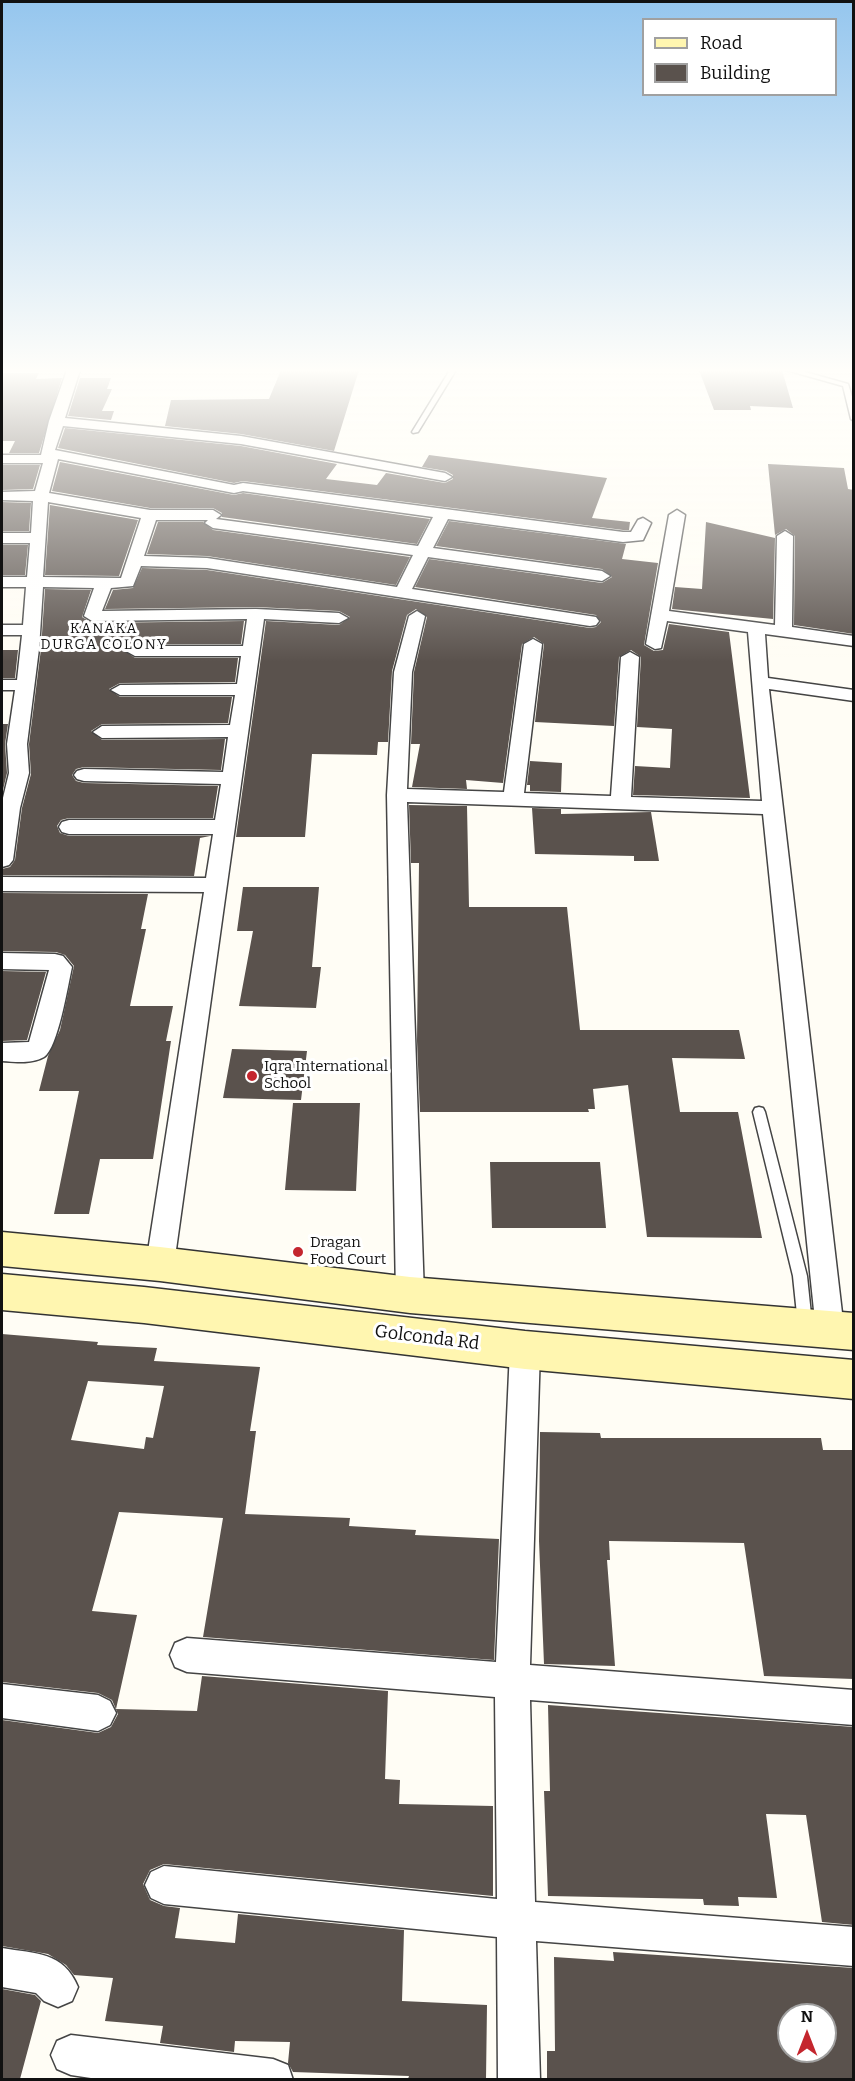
<!DOCTYPE html>
<html>
<head>
<meta charset="utf-8">
<style>
	body { margin:0 }
	#map { position:relative; width:855px; height:2081px; overflow:hidden; background:#fffdf5; font-family:Bitter,serif }
	canvas { display:block }
	.frame { position:absolute; inset:0; border:3px solid #111; pointer-events:none }
	.legend { position:absolute; left:642px; top:18px; width:195px; height:78px; box-sizing:border-box; background:#fff; border:2px solid #a0a0a0; margin:0; padding:8px 10px; list-style:none; font-size:18px; color:#111 }
	.legend li { display:flex; align-items:center; gap:12px; height:30px }
	.legend b { width:30px; border:2px solid #a0a0a0 }
	.north { position:absolute; left:777px; top:2003px; width:60px; height:60px; box-sizing:border-box; background:#fff; border:2px solid #a0a0a0; border-radius:50%; rotate:0deg; font-size:16px; font-weight:700; line-height:24px; text-align:center; color:#111 }
	.north::after { content:''; display:block; margin:auto; width:21px; height:27px; background:#c4262e; clip-path:polygon(50% 0,100% 100%,50% 72%,0 100%) }
</style>
</head>
<body>
<div id="map">
<canvas width="855" height="2081"></canvas>
<div class="frame"></div>
<ul class="legend">
<li><b style="height:8px;background:#fff6b0"></b>Road</li>
<li><b style="height:16px;background:#5a524d"></b>Building</li>
</ul>
<div class="north">N</div>
</div>
<script>
const g = document.querySelector('canvas').getContext('2d');
g.lineJoin = 'round';
function fill(path, color) { g.fillStyle = color; g.fill(path, 'evenodd'); }
function strokePath(path, color, width, dash) { g.strokeStyle = color; g.lineWidth = width; g.lineCap = dash ? 'butt' : 'round'; g.setLineDash(dash || []); g.stroke(path); }
function label(font, color, halo, rows, align = 'center') {
  g.font = font + ' Bitter,serif'; g.lineWidth = 6; g.setLineDash([]); g.textBaseline = 'middle'; g.strokeStyle = halo; g.fillStyle = color; for (const [text, x, y, turn = 0] of rows) {
    g.save(); g.translate(x, y); g.rotate((+turn || 0) * Math.PI / 180); g.textAlign = isNaN(turn) ? turn : align; if (halo) g.strokeText(text, 0, 0); g.fillText(text, 0, 0); g.restore();
  }
}
const building = new Path2D(`
	M281 370H359L334 451 241 434 165 426 171 400 269 399Z
	M699 370H782L793 408 750 406 751 410H714Z
	M2 373H39L36 379 62 378 39 453H9L15 441H2Z
	M80 378H111L107 389H112L102 411H114L111 420 68 416Z
	M65 428 241 446 337 464 326 479 377 485 386 473 445 483 453 479V475L446 471 422 467 429 455 607 478 592 518 630 522 629 530H623L243 481 234 483 58 448Z
	M60 462 234 495 243 493 430 519 417 544 222 517V513L213 508H150L52 491Z
	M768 464 844 468 848 489 854 490V634L794 625 795 536 786 529 775 535Z
	M3 465H40L33 489 2 490Z
	M2 502 31 503 29 531H2Z
	M50 505 138 520 119 576 45 575Z
	M449 521 626 544 622 559 658 563 644 645 654 651 663 650 669 624 729 632 750 798 633 795 635 766 670 768 672 729 637 727 641 657 631 650 619 657 614 726 535 722 544 644 534 637 522 644 503 783 466 780 467 789 412 787 420 744H411L414 672 427 617 416 609 407 615 392 671 388 742H378L377 755 312 754 305 837H236L266 621 339 625 350 617 339 611 256 607 105 609 113 590 133 588 142 568 207 570 590 628 596 627 601 622 596 615 415 587 429 559 602 583 612 577 602 569 436 546Z
	M158 522H203L213 530 410 557 396 585 207 556 147 554Z
	M706 522 775 538 773 619 672 609 675 587 702 589Z
	M2 545H28L25 575H2Z
	M45 589 91 590 82 617 92 623 244 621 241 644H135L124 650 135 658H238L235 682 120 683 109 689 120 697H232L228 723 102 724 91 731 102 740 225 739 221 770 84 767 76 769 72 775 76 781 84 783 218 786 213 818H69L61 820 57 826 60 833 69 836H210L200 838 194 876 2 875V869L10 867 15 860 22 808 31 774 29 744 41 649Z
	M2 650H18L15 678H2Z
	M2 724H8L5 744 7 773 2 794Z
	M530 761 562 763 561 792 530 791V785H527Z
	M409 805 467 806 469 907H567L580 1030H739L745 1059 672 1058 680 1112H738L762 1238 647 1237 628 1085 593 1089 595 1109H588L589 1112H420L417 1041 419 863H411Z
	M532 808 561 809V814L651 812 659 861H634V856L535 854Z
	M243 887H319L312 967H321L316 1008 239 1006 253 931H237Z
	M2 893 148 894 141 929H146L130 1006H173L166 1041H171L153 1159H100L89 1214H54L79 1091H39L48 1056 60 1030 74 966 65 955 56 952 2 951Z
	M2 971 46 972 27 1040 2 1041Z
	M232 1049 307 1051 301 1100 223 1098Z
	M293 1103H360L356 1191 285 1190Z
	M490 1162H600L606 1228H492Z
	M2 1334 98 1342 97 1345 157 1348 154 1361 260 1367 250 1431H256L245 1514 350 1518 349 1526 416 1530 415 1535 499 1539 494 1660 203 1637 223 1518 119 1512 92 1611 137 1615 116 1709 197 1711 202 1676 388 1691 385 1779 400 1780 399 1804 493 1806V1896L164 1864 150 1870 143 1884 150 1900 164 1906 180 1908 175 1938 235 1943 238 1914 404 1930 402 2001 487 2005 486 2079H408L409 2076 293 2072 288 2063 290 2042 235 2041 234 2052 160 2043 163 2026 105 2021 113 1978 74 1975 66 1965 48 1954 2 1946V1720L98 1733 111 1727 118 1714 112 1700 98 1693 2 1682ZM88 1381 164 1386 153 1438 146 1437 144 1449 71 1440Z
	M540 1432 600 1433 601 1438H821L823 1450H854V1679L764 1676 744 1543 609 1541 610 1560H607L615 1666 544 1664 539 1541Z
	M548 1705 854 1727V1925L822 1922 806 1815 766 1814 777 1898 738 1897 739 1906 704 1905 703 1899 548 1896 544 1791H550Z
	M613 1952 854 1968V2079H547V2051H555L554 1957 614 1961ZM789 2015H825V2051H789Z
	M2 1989 35 1995 41 2001 20 2079H2Z`);
const lane = new Path2D(`
	M450 370H456L418 432 413 433 412 432Z
	M786 370H798L848 384 854 403V421L851 419 843 386Z
	M759 1107 763 1108 765 1112 807 1276 812 1324 810 1329 805 1331 800 1329 798 1324 793 1276 753 1112 755 1108Z`);
const street = new Path2D(`
	M67 370H80L65 418 241 436 445 473 452 477 445 481 241 444 63 426 55 450 234 485 243 483 623 532H631L638 520 643 518 651 523 643 540 623 542 448 519 433 548 602 571 610 576 602 581 428 557 412 589 596 617 599 621 596 625 590 626 207 568 141 566 133 586 111 588 102 611 256 609 339 613 348 618 339 623 264 619 174 1264 170 1273 160 1276 150 1273 146 1264 204 892 2 891V877L206 878 213 834H69L62 832 59 827 62 822 69 820H215L221 784 84 781 77 779 74 775 77 771 84 769 223 772 228 737 102 738 93 732 102 726 230 725 235 695H120L111 690 120 685 237 684 241 656H135L126 651 135 646H243L247 619 92 621 84 616 94 588 43 587 39 649 27 744 29 773 20 808 13 860 9 865 2 867V802L9 773 7 744 15 690H2V680H17L22 635H2V625H23L26 587H2V577H27L30 543H2V533H31L33 501 2 500V492L35 491 43 463H2V455H41L49 421ZM58 459 234 493 243 491 433 517 418 546 216 519 221 515 213 510H150L49 493ZM48 502 141 518 121 578 43 577ZM156 520H208L205 523 213 528 413 555 397 587 207 558 144 556Z
	M677 510 685 515 669 611 775 625 777 536 785 531 793 536 792 627 854 636V646L765 634 768 678 854 690V701L769 689 844 1330 840 1339 830 1343 820 1339 816 1330 763 814 407 802 424 1295 420 1304 410 1308 400 1304 396 1295 387 795 394 672 409 616 417 611 425 616 412 672 407 789 504 792 524 644 533 639 542 644 524 793 611 796 621 657 630 652 639 657 631 797 762 801 748 632 667 621 661 648 655 649 646 644 669 515Z
	M2 953 55 954 63 956 72 967C68 985 58 1048 44 1057 32 1064 15 1062 2 1061V1043L29 1042 49 970 2 969Z
	M525 1336 535 1340 540 1350 530 1665 854 1690V1725L530 1700 535 1902 854 1927V1966L536 1941 540 2080H498L497 1937 164 1904 151 1898 145 1885 151 1872 164 1866 497 1899 495 1697 187 1672 175 1667 170 1655 175 1643 187 1638 496 1662 510 1350 515 1340Z
	M2 1684 98 1695 110 1701 116 1713 110 1725 98 1731 2 1718Z
	M2 1948C36 1954 63 1951 78 1987L72 2001 58 2007 44 2001 36 1993 2 1987Z
	M71 2035 273 2059 288 2065 293 2080H104L71 2075 57 2069 51 2055 57 2041Z`);
const secondary = new Path2D(`
	M2 1232 160 1247 410 1277 854 1313V1350L410 1313 160 1281 2 1266Z
	M2 1274 144 1287 525 1331 854 1360V1399L525 1369 144 1323 2 1310Z`);
const markers = [
	[252,1076,6,"#c4262e"],
	[298,1252,6,"#c4262e"]
];
const farNeighbourhoodnames = [
	["KANAKA",104,629],
	["DURGA COLONY",104,645]
];
const poiNames = [
	["Iqra International",264,1067],
	["School",264,1084],
	["Dragan",310,1243],
	["Food Court",310,1260]
];
const nearStreetnames = [
	["Golconda Rd",427,1338,7]
];
fill(building, '#5a524d');
strokePath(lane, '#444', 3);
strokePath(street, '#444', 3);
strokePath(secondary, '#333', 3);
fill(lane, '#fff');
fill(street, '#fff');
fill(secondary, '#fff6b0');
const sky = g.createLinearGradient(0, 0, 0, 662);
sky.addColorStop(0, '#95c6ee');
sky.addColorStop(0.56, '#fffefa');
sky.addColorStop(1, '#fffefa00');
g.fillStyle = sky;
g.fillRect(0, 0, 855, 662);
for (const [x, y, r, color] of markers) { const dot = new Path2D(); dot.arc(x, y, r, 0, 2 * Math.PI); g.fillStyle = color; g.fill(dot); strokePath(dot, '#fff', 2); }
g.letterSpacing = '1.5px';
label('14px', '#111', '#fff', farNeighbourhoodnames);
g.letterSpacing = '0px';
label('15px', '#111', '#fff', poiNames, 'left');
label('18px', '#111', '#fff', nearStreetnames);
</script>
</body>
</html>
